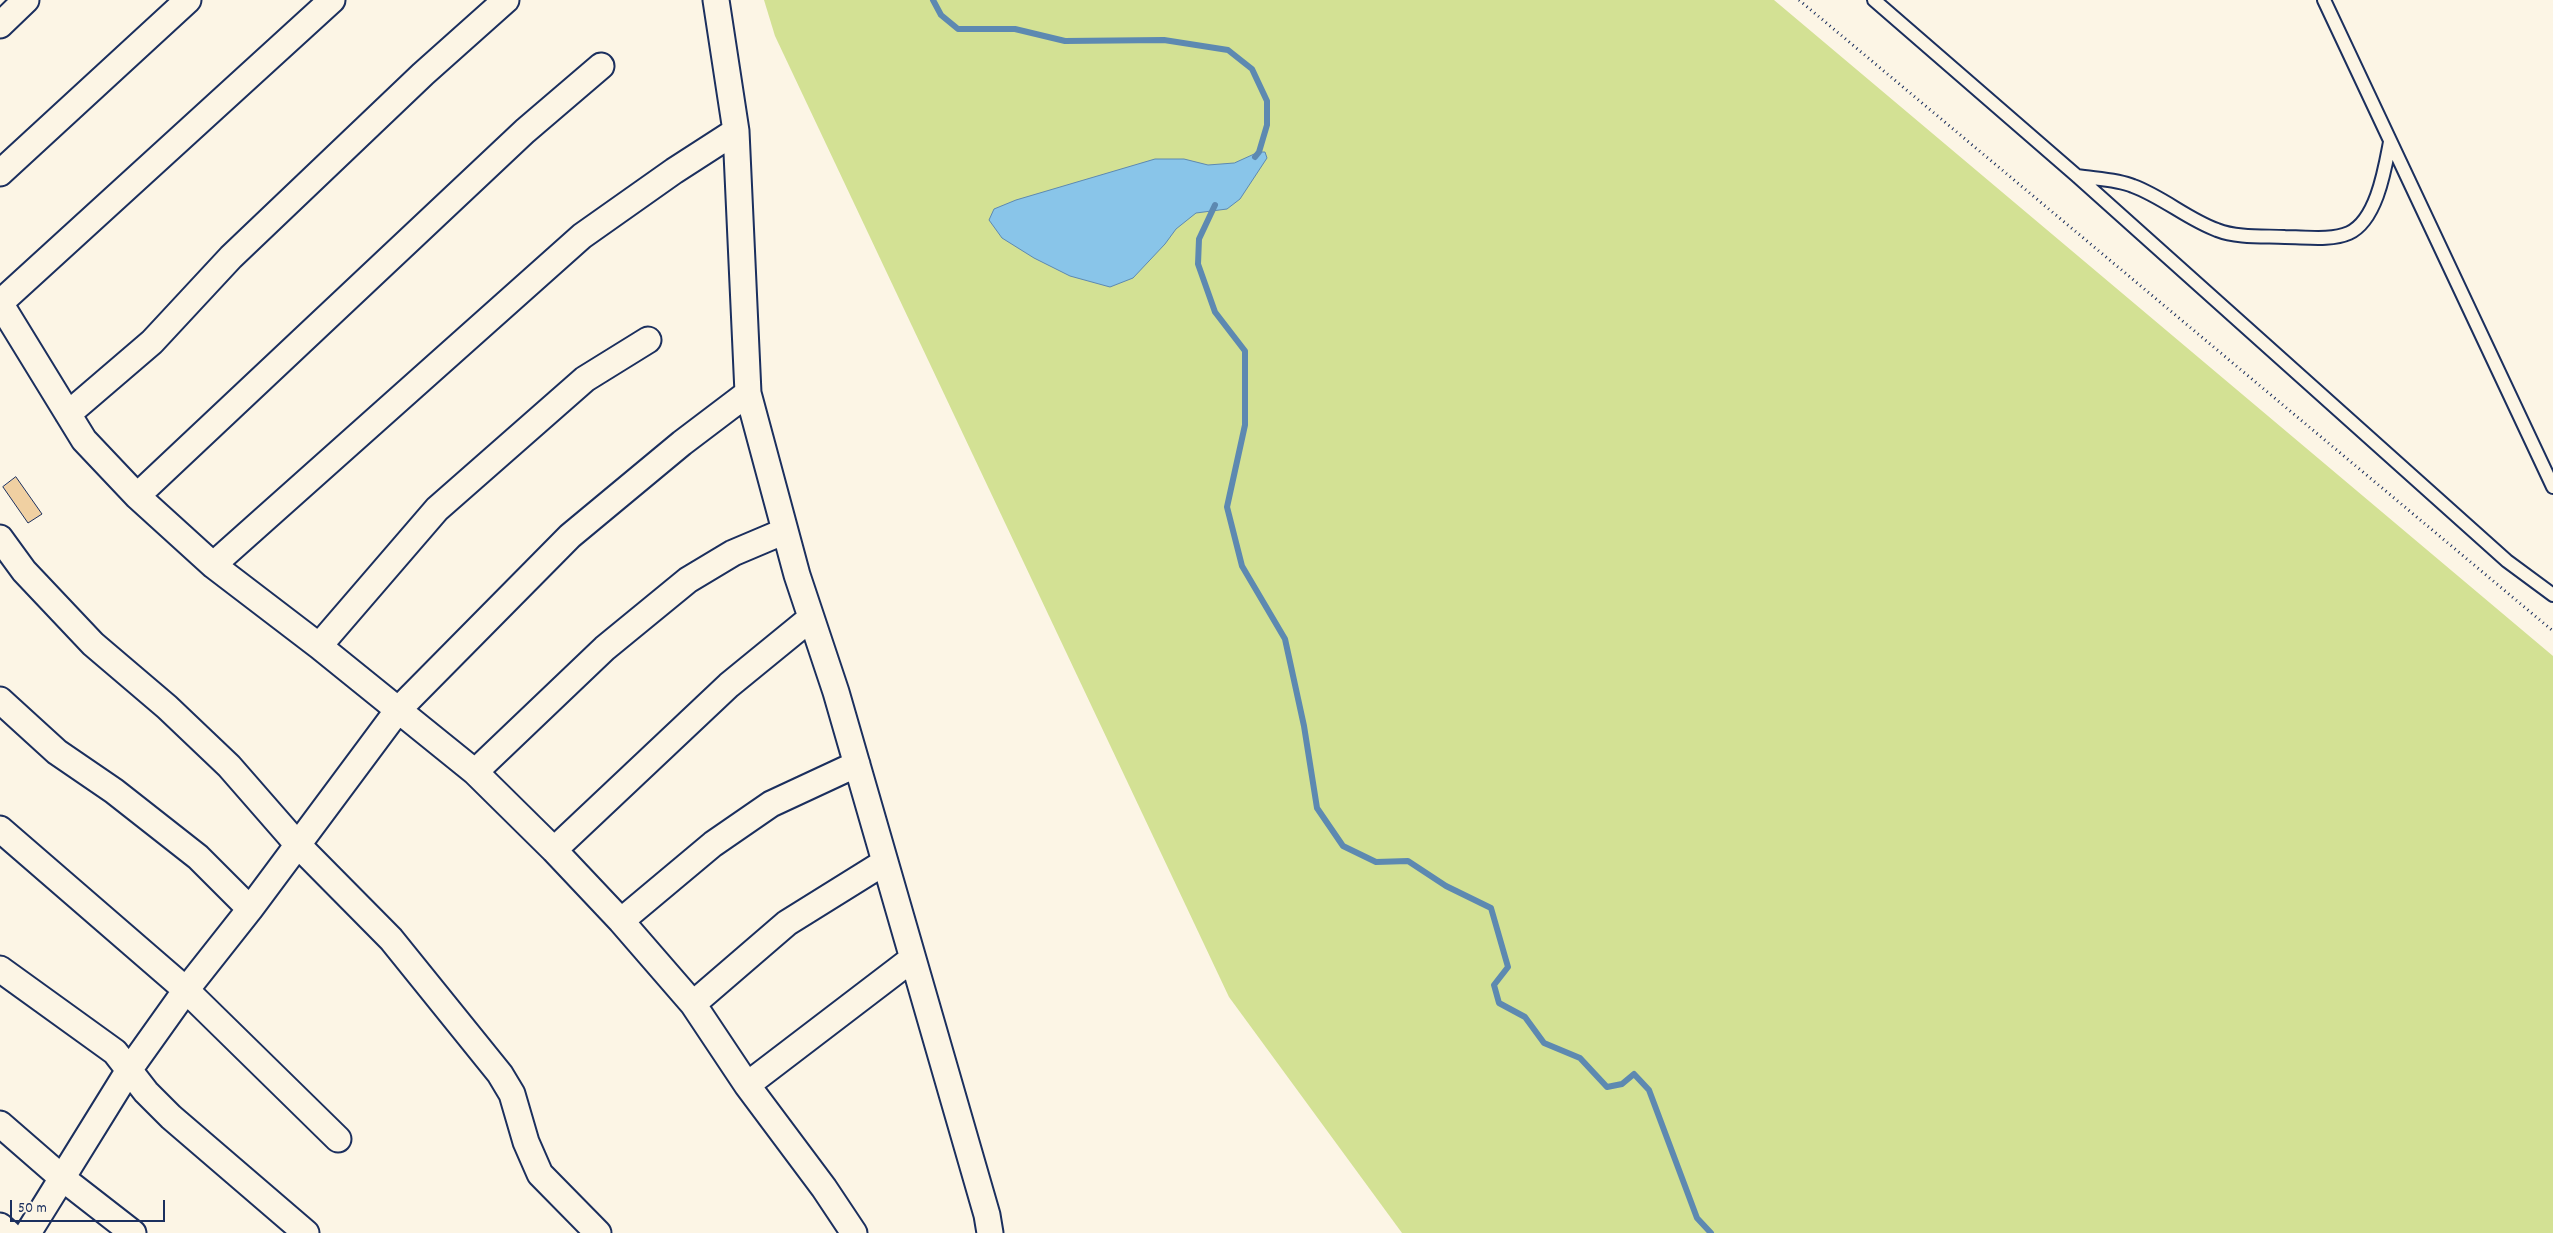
<!DOCTYPE html>
<html>
<head>
<meta charset="utf-8">
<style>
	body { margin:0 }
	#map { position:relative; width:2553px; height:1233px; overflow:hidden; background:#fcf5e5; font-family:Dekko,sans-serif }
	canvas { display:block }
	.scale { position:absolute; left:10px; top:1200px; width:155px; height:22px; box-sizing:border-box; border:2px solid #1b2f5e; border-top:0; padding-left:6px; font-size:15px; line-height:18px; white-space:nowrap; color:#1b2f5e; -webkit-text-stroke:4px #fcf5e5; paint-order:stroke }
</style>
</head>
<body>
<div id="map">
<canvas width="2553" height="1233"></canvas>
<div class="scale">50 m</div>
</div>
<script>
const g = document.querySelector('canvas').getContext('2d');
g.lineJoin = 'round';
function fill(path, color) { g.fillStyle = color; g.fill(path, 'evenodd'); }
function strokePath(path, color, width, dash) { g.strokeStyle = color; g.lineWidth = width; g.lineCap = dash ? 'butt' : 'round'; g.setLineDash(dash || []); g.stroke(path); }
const green = new Path2D(`
	M764 0H1774L2553 656V1233H1402L1229 997 775 36Z`);
const water = new Path2D(`
	M1259 152H1265L1267 158 1240 199 1227 209 1196 213 1176 229 1165 244 1133 278 1110 287 1070 276 1034 258 1002 238 989 220 994 209 1016 200 1155 159H1184L1208 165 1234 163Z`);
const stream = new Path2D(`
	M933 0 941 15 958 29H1015L1065 41 1164 40 1228 50 1252 69 1267 101V125L1259 152 1255 157
	M1215 205 1199 239 1198 264 1215 312 1245 351V425L1227 507 1242 566 1285 639 1304 726 1317 808 1343 846 1376 862 1408 861 1446 886 1491 908 1508 967 1494 985 1499 1003 1525 1017 1544 1043 1580 1058 1607 1087 1622 1084 1634 1074 1649 1090 1697 1218 1711 1233`);
const building = new Path2D(`
	M16 477 42 514 28 523 3 487Z`);
const path = new Path2D(`
	M1799 0 2553 631`);
const service = new Path2D(`
	M1874 0 2077 176 2507 561 2553 595
	M2324 0 2553 487
	M2077 176C2094 179 2116 179 2133 186 2163 197 2187 219 2217 230 2237 238 2264 236 2285 237 2305 237 2331 241 2349 233 2377 220 2385 168 2390 142`);
const minor = new Path2D(`
	M716 0 736 131 748 393 797 575 836 692 987 1215 990 1233
	M0 25 26 0
	M0 173 188 0
	M0 303 84 440 137 496 213 565 319 646 475 772 554 850 621 921 693 1004 747 1085 824 1188 854 1233
	M0 303 332 0
	M68 414 152 342 231 257 423 74 506 0
	M137 496 525 131 601 66
	M0 538 24 571 93 644 167 707 229 766 298 845 391 939 500 1074 512 1094 526 1142 540 1174 598 1233
	M213 565 582 236 674 171 736 131
	M319 646 437 509 585 379 648 340
	M0 700 57 752 114 791 198 857 250 909
	M475 772 605 648 688 580 733 553 785 531
	M0 829 186 990 338 1139
	M554 850 729 685 811 618
	M621 921 713 844 771 804 857 764
	M0 969 115 1052 146 1092 171 1117 306 1233
	M693 1004 787 923 885 862
	M747 1085 912 959
	M0 1124 61 1177 133 1233
	M0 1226 8 1233
	M28 1233 129 1070 186 990 250 909 398 710 570 536 682 443 748 393`);
fill(green, '#d3e194');
fill(water, '#89c5e9');
strokePath(water, '#5d89b1', 1);
strokePath(stream, '#5d89b1', 6);
fill(building, '#f0d0a2');
strokePath(building, '#1b2f5e', 1);
strokePath(service, '#1b2f5e', 16);
strokePath(minor, '#1b2f5e', 29);
strokePath(path, '#1b2f5e', 3, [1, 4]);
strokePath(service, '#fcf5e5', 12);
strokePath(minor, '#fcf5e5', 25);
</script>
</body>
</html>
